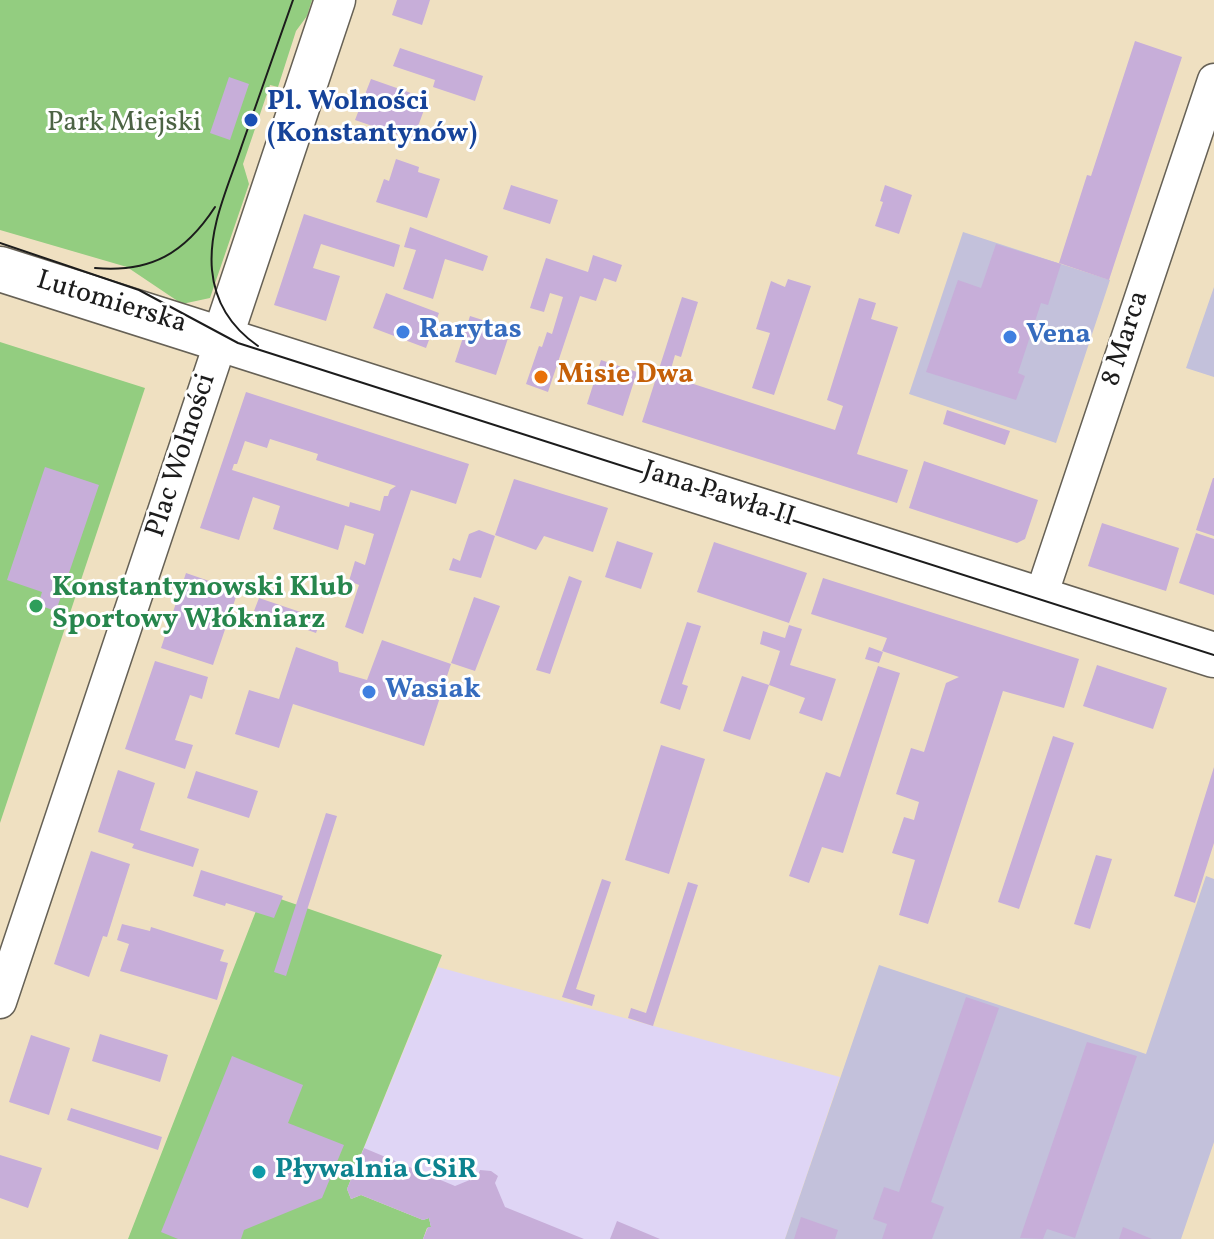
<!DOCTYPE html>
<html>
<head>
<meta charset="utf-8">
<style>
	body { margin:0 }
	canvas { display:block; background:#efe0c1 }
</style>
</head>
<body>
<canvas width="1214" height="1239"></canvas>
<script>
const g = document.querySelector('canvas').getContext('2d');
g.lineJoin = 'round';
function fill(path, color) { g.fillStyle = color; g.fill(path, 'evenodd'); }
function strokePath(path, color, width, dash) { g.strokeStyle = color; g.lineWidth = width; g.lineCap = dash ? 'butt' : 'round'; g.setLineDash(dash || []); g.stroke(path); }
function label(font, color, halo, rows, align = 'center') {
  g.font = font + ' Vollkorn,serif'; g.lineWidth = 6; g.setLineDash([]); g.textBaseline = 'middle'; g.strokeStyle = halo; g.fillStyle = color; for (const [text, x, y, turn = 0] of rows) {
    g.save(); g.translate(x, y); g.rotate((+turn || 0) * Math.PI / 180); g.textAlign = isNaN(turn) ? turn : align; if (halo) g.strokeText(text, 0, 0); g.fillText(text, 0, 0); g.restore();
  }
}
const built = new Path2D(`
	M438 967 840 1077 785 1239H423L428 1227 423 1220 362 1195 351 1199 347 1189Z`);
const industrial = new Path2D(`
	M963 232 1110 280 1056 443 909 394Z
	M1214 287V377L1186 368Z
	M1206 876 1214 879V1142L1181 1239H785L879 965 1146 1054Z`);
const green = new Path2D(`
	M0 0H312L307 16 296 31 278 87 270 85 243 164 249 184 210 298 182 304 127 267 0 230Z
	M0 342 145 388 0 823Z
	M263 893 442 955 347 1189 351 1199 361 1195 423 1220 429 1218 431 1227 427 1228 423 1239H128Z`);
const building = new Path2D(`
	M397 0H430L422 25 392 15Z
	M1135 41 1182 57 1109 280 1059 263 1087 175 1091 176Z
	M400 48 483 76 475 101 433 87 435 80 393 66Z
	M229 77 249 84 230 140 210 133Z
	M371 79 428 99 413 140 355 120Z
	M396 159 419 167 418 172 440 179 427 218 376 202 384 179 389 181Z
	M511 185 558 200 550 224 503 209Z
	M885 185 912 195 899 234 875 226 883 202 880 201Z
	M304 214 400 245 394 267 321 244 313 268 340 276 326 321 274 305Z
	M410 227 488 256 483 271 445 259 433 299 403 289 416 250 404 247Z
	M996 244 1061 264 1048 305 1041 303 1018 373 1025 376 1016 400 926 372 958 280 981 288Z
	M593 255 622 265 616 282 604 278 596 301 580 296 548 392 526 384 539 346 542 347 547 332 552 334 563 297 550 293 544 312 530 308 546 258 588 272Z
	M788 279 811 286 774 395 752 388 770 333 756 329 771 281 785 287Z
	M386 293 439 313 426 348 373 328Z
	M682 297 698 302 681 357 675 355 669 376 835 430 843 406 827 400 859 298 876 303 871 319 898 327 857 454 908 470 897 503 642 422Z
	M470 316 511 329 496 375 455 362Z
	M601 360 637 372 623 416 587 404Z
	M246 392 469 464 456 504 411 490 363 634 345 627 359 585 349 581 355 561 365 565 374 534 345 525 338 550 273 529 280 506 253 497 239 540 200 528ZM270 439 318 454 316 460 396 486 390 490 388 496H384L380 511 350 502 349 507 232 470 234 464H237L245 441 267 448Z
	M947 410 1010 431 1005 445 943 424Z
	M924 461 1038 500 1025 539 1017 543 909 508Z
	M45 467 99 485 56 611 38 605 42 592 7 580Z
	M1213 478H1214V536L1196 530Z
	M514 479 608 508 593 552 544 536 536 550 495 535Z
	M1102 523 1179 548 1166 591 1088 566Z
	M479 530 495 536 481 578 449 570 453 558 460 561 469 534Z
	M1196 533 1214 539V595L1179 583Z
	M617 541 653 553 641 589 605 577Z
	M714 542 807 573 789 623 697 592Z
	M186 573 238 591 213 665 161 648Z
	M569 576 582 581 550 674 536 670Z
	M823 578 1079 659 1064 708 1003 691 928 924 899 915 915 860 892 853 904 817 914 820 919 802 896 794 911 748 924 752 946 683 959 677 882 651 887 638 811 614Z
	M474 597 500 606 475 671 451 663Z
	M259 598 321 619 316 633 254 611Z
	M687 622 701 626 682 684 688 686 680 710 660 703Z
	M789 625 802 629 790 665 836 679 822 721 799 713 805 698 769 685 750 740 723 731 742 676 769 685 780 651 760 644 763 631 785 638Z
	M382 640 451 664 424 746 293 704 279 748 235 734 249 690 279 699 296 647 338 662 339 672 367 680Z
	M869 647 883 652 879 663 865 659Z
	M155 661 208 677 202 699 190 695 175 740 193 745 185 769 125 749Z
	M1097 665 1167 688 1153 729 1083 706Z
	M878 666 900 673 843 853 822 847 809 883 789 876 826 772 840 777Z
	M1053 736 1074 743 1019 909 998 902Z
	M661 745 705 759 669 874 625 860Z
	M1214 767V843L1195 903 1174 896Z
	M118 770 155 783 140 830 199 849 193 867 132 848 134 844 98 832Z
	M196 771 258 791 249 818 187 798Z
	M326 813 337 816 286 976 274 972Z
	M91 851 130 864 107 937 103 936 89 977 54 964Z
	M1096 855 1112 859 1090 929 1074 924Z
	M201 870 283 896 274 918 226 903 225 906 193 896Z
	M602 879 611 882 576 989 595 995 592 1006 562 997Z
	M688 882 698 885 653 1026 628 1018 631 1008 646 1013Z
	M122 924 150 931 151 927 224 950 220 961 228 963 217 1000 120 971 129 944 117 940Z
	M966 997 999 1008 931 1202 944 1207 932 1239H882L887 1224 873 1219 884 1187 899 1192Z
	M100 1034 168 1055 160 1082 92 1061Z
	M31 1035 70 1048 49 1115 9 1102Z
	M1087 1042 1137 1056 1075 1238 1047 1229 1043 1239 1020 1238Z
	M232 1056 303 1085 288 1123 344 1145 322 1198 244 1230 241 1239H178L161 1232Z
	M71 1108 162 1137 158 1150 67 1120Z
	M364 1148 455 1186 477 1177 480 1170 491 1171 498 1176 495 1183 505 1207 584 1239H423L428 1227H431L429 1218 423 1220 361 1195 351 1199 347 1189Z
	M0 1155 42 1168 28 1208 0 1198Z
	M801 1217 838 1230 835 1239H794Z
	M617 1221 660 1239H610Z
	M1123 1227 1152 1239H1119Z`);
const minor = new Path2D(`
	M1040 599 1214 80
	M0 1002 222 338`);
const tertiary = new Path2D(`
	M222 338 335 0`);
const secondary = new Path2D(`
	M0 269 1214 655`);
const tram = new Path2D(`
	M0 243 139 290 238 343 1214 655
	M95 268C151 273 185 253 215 207
	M258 346C232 328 215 302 212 270 208 227 229 185 242 145 259 97 276 48 293 0`);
const markers = [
	[251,120,8,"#1a4fb4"],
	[403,332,8,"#3f7fe0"],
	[1010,337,8,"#3f7fe0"],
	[541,377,8,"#e8710a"],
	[36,606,8,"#2e9e5b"],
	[369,692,8,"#3f7fe0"],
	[259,1172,8,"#0f9aa8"]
];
const transitNames = [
	["Pl. Wolności",267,104],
	["(Konstantynów)",267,136]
];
const parkNames = [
	["Park Miejski",124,125]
];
const streetNames = [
	["Lutomierska",111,304,17],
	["8 Marca",1127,339,-72],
	["Plac Wolności",183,456,-72],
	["Jana Pawła II",718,496,18]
];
const shopNames = [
	["Rarytas",419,332],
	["Vena",1026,337],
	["Wasiak",385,692]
];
const foodNames = [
	["Misie Dwa",557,377]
];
const leisureNames = [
	["Konstantynowski Klub",52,590],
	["Sportowy Włókniarz",52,622]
];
const cultureNames = [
	["Pływalnia CSiR",275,1172]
];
fill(built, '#dfd5f5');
fill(industrial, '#c3c1db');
fill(green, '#93cd80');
fill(building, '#c7aed9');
strokePath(minor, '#666156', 35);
strokePath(tertiary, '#666156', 43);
strokePath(secondary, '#666156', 47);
strokePath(minor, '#fff', 32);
strokePath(tertiary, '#fff', 40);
strokePath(secondary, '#fff', 44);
strokePath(tram, '#1c1c1c', 2);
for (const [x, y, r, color] of markers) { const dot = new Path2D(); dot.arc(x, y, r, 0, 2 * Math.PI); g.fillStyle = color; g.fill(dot); strokePath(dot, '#fff', 3); }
label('bold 28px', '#164399', '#fff', transitNames, 'left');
label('28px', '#4c6344', '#fff', parkNames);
label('28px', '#1c1c1c', '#fff', streetNames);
label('bold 28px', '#366cbe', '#fff', shopNames, 'left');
label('bold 28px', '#c56008', '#fff', foodNames, 'left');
label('bold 28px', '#27864d', '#fff', leisureNames, 'left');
label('bold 28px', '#0d838f', '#fff', cultureNames, 'left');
</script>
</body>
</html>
